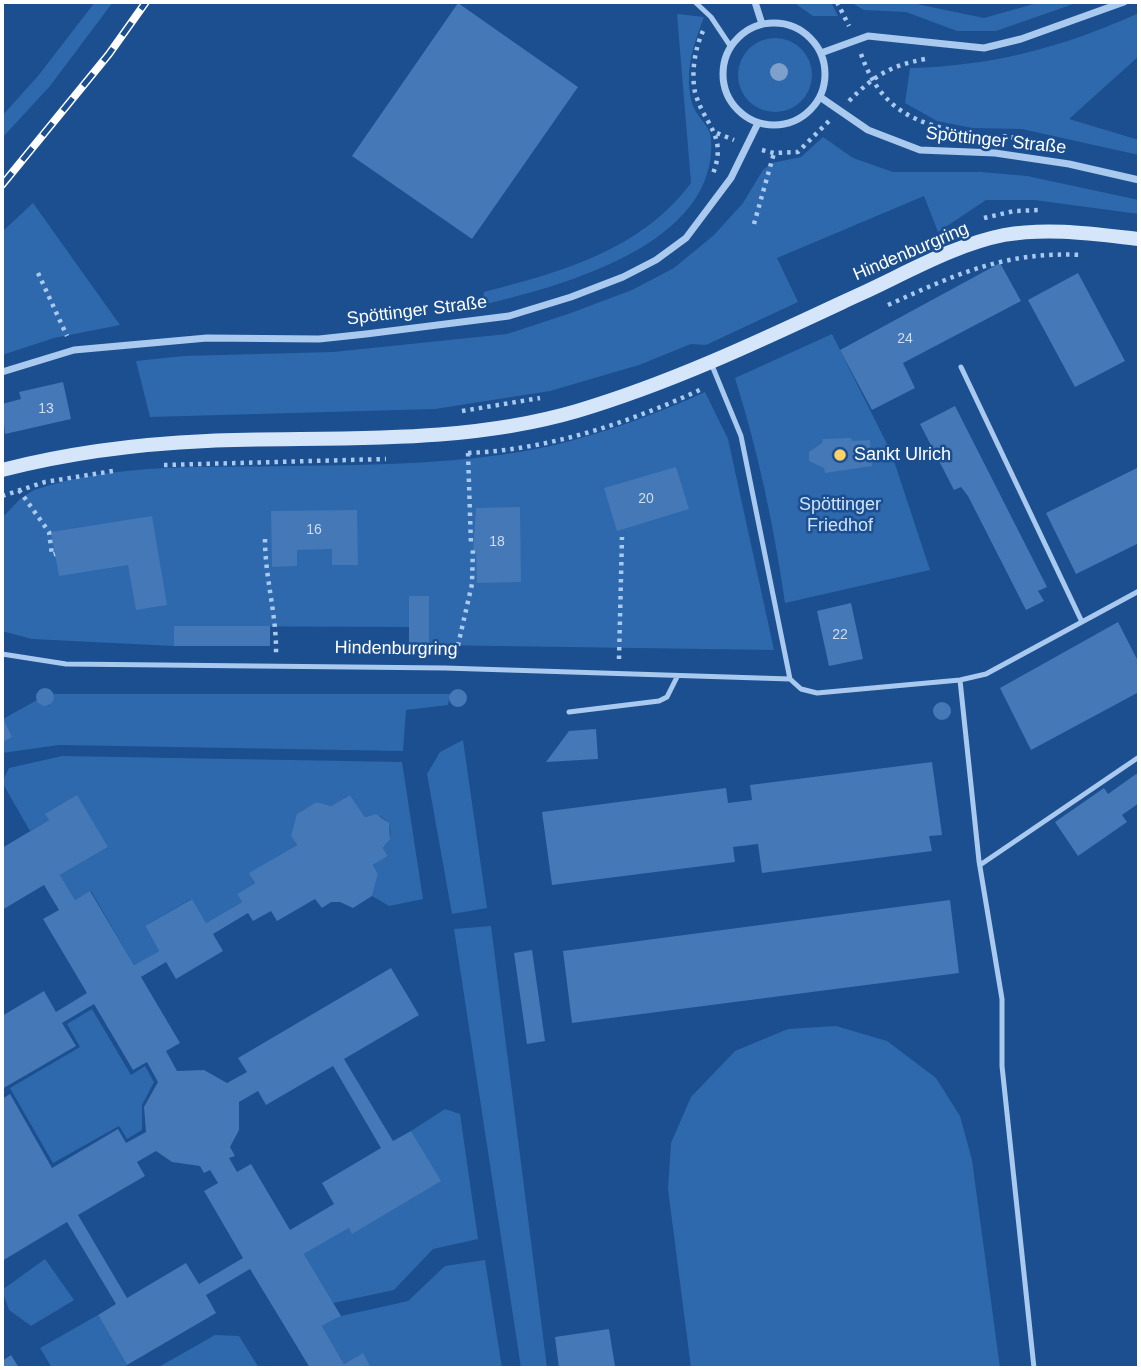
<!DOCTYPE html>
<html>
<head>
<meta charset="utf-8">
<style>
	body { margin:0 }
	#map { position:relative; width:1141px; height:1370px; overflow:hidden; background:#1b4f8f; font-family:Helvetica,sans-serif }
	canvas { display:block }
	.frame { position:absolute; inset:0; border:4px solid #fff; pointer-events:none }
</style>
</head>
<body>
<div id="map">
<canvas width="1141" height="1370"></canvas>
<div class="frame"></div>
</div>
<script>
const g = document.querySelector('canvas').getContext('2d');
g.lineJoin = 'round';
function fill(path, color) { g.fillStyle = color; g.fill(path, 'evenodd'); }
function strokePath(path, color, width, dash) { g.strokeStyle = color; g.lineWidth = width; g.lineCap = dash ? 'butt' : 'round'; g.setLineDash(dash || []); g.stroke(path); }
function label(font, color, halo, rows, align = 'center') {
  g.font = font + ' Helvetica,sans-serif'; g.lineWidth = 5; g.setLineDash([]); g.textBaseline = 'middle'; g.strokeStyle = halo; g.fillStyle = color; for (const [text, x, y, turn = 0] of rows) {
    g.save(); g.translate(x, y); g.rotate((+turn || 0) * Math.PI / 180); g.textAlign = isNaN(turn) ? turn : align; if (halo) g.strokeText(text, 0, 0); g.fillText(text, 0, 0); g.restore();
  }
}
const green = new Path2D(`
	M95 2H113L50 86 2 138V116L38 76Z
	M793 2H831L838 16H813Z
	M850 2H907L984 18 1041 2H1079L996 31H957L906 12 864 10Z
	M1139 13V56L1069 119 1139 140V155L1022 129 972 128 937 121 905 103 910 68C994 66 1063 47 1139 13Z
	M677 14 704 17C693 46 683 74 693 106 697 117 710 126 711 138 719 245 561 286 482 305L484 292C561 272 641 250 691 183Z
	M738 75a37 37 0 1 1 74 0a37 37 0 1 1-74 0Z
	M823 137 853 158 893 172H981L1027 176 1139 200V214L1034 200H986L938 232 924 196 777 258 798 302 706 345 691 344 639 365 550 391 435 409 150 417 136 361 184 356 333 352 507 334 568 314 632 290 674 268 714 235 743 203 763 170 772 163 801 157Z
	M33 203 120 325 54 338 2 355V232Z
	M832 334 891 452 930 570 785 603C774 526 758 451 735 378Z
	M705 392 728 439 774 650 429 645 428 596H409V627L174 626V646L32 639 2 631V518L20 499 34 490C116 462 207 468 292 466 375 465 469 464 550 446 602 434 657 414 705 392Z
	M54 694H450L448 705 406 710 403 751 59 745 2 753V743L12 737 3 719 37 700 41 705 49 706Z
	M463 740 487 908 452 914 427 774 440 752Z
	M62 756 402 762 423 899 389 906 372 896 378 874 373 865 388 856 383 848C400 832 386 809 365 817L350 795 331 806 317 802 291 836 297 845 250 873 255 883 237 894 242 902 206 923 191 899 145 926 159 951 134 965 91 891 75 900 60 875 108 847 46 815 49 820 30 831 2 782 9 768Z
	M491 926 547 1368H521L454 929Z
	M92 1009 131 1075 145 1066 154 1082 142 1105V1130L127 1139 119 1126 53 1163 10 1088 80 1047 67 1024Z
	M836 1026 887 1041 936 1078 960 1116 972 1160 1000 1368H691L668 1189 671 1143 691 1097 735 1051 788 1029Z
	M445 1109 460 1114 478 1239 433 1249 394 1290 333 1303 304 1254 349 1228 352 1233 440 1181 411 1131Z
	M45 1259 74 1300 31 1326 9 1310 2 1290Z
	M485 1260 502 1368H371L362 1354 344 1364 322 1326 341 1316 408 1301 445 1266Z
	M98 1315 127 1365 122 1368H52L40 1348Z
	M215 1335 239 1336 259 1368H157Z`);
const building = new Path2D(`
	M458 3 578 87 472 239 352 156Z
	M1000 263 1021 301 903 363 915 388 872 410 840 350Z
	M1078 273 1125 361 1075 387 1028 300Z
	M63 382 71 419 5 434 2 404 21 399 19 392Z
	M955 406 1047 587 1038 591 1044 601 1026 610 968 496 961 487 954 490 920 424Z
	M851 438 852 441 870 440 872 466 825 473 824 468 809 461V452L822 443 823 439Z
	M676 467 689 509 617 531 604 488Z
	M1139 467V543L1076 574 1046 513Z
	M520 507 521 582 477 583 476 553H473L476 508Z
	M357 510 358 565H332V549L297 550V566L272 567 271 511Z
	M152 516 167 605 136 610 128 565 59 576 51 532Z
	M409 596H429V645H409Z
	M851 603 863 659 829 666 817 611Z
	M1118 622 1139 663V692L1031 750 1000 688Z
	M174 626H270V646H174Z
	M36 697a9 9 0 1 1 18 0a9 9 0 1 1-18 0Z
	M449 698a9 9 0 1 1 18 0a9 9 0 1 1-18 0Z
	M933 711a9 9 0 1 1 18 0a9 9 0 1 1-18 0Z
	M2 716 12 737 2 743Z
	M596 729 598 759 546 762 569 731Z
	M932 762 942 835 929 836 932 851 762 873 758 844 733 847 735 862 552 885 542 812 726 788 728 803 752 800 750 785Z
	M1139 772V803L1122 815 1127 822 1078 856 1055 822 1104 788 1108 794Z
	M77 795 108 847 60 875 75 900 90 891 134 965 159 951 145 926 192 899 206 923 242 902 237 894 255 883 249 873 297 845 291 836 297 814 317 802 331 806 350 795 365 817 376 814 389 823 390 839 383 848 388 856 373 865 378 874 372 896 353 908 340 902H331L322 908 315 899 277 921 271 911 253 921 248 913 213 934 223 951 176 979 166 962 141 977 180 1043 166 1051 177 1071 204 1070 227 1083 247 1072 238 1058 391 968 419 1015 344 1059 393 1141 411 1131 441 1181 352 1234 349 1228 304 1254 341 1316 322 1326 344 1364 363 1353 371 1368H310L250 1269 206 1295 216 1313 127 1365 98 1315 116 1304 67 1222 2 1261V1099L10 1094 52 1168 118 1129 126 1143 146 1132 144 1107 158 1082 147 1062 133 1070 94 1004 62 1023 76 1046 2 1089V1016L44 991 56 1012 87 993 43 919 59 910 44 885 2 910V848L49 820 45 814ZM333 1066 381 1148 322 1183 334 1204 290 1230 251 1164 237 1172 229 1158 235 1156 230 1147 239 1130V1102L258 1091 266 1105ZM156 1151 172 1162 200 1166 204 1173 210 1170 218 1183 204 1191 243 1258 199 1284 186 1263 127 1298 78 1215 145 1176 137 1162Z
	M950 900 959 973 572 1023 563 951Z
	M532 950 545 1041 527 1044 514 953Z
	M609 1329 615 1366 559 1368 555 1337Z
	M11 1355 19 1368H2V1361Z`);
const path = new Path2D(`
	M837 2 849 26
	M703 31C695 48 691 73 695 92 704 126 729 135 712 176
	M861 54C881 111 916 125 973 134
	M849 101C874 76 889 66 925 59
	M717 133 734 140
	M1003 136 1043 142
	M762 150 774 153 798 152 830 120
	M984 218 1014 211 1041 210
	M754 224 774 153
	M38 273 67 336
	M888 305C957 274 1005 251 1083 255
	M462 411 540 398
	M468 453C549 450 631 422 704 388
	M468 453 471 545
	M164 465 386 459
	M19 490 49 532 52 555 55 554
	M2 496 45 482 113 471
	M265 539C265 579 277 615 276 655
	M456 654 472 584 473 546
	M619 659 622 537`);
const lane = new Path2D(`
	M695 2 711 17 731 47
	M711 363 741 436 790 679 801 689 817 693 960 680 986 674 1139 591
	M961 367 1082 622
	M2 654 66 664 445 668 790 679
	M960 680 979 861 1002 999V1066L1034 1368
	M569 712 659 701 667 697 677 677
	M980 865 1139 757`);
const street = new Path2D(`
	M755 2 762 24
	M723 74a51 51 0 1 1 102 0a51 51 0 1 1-102 0Z
	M821 53 868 36 984 48 1021 39 1124 2
	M820 97 868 130 920 150 995 153 1069 164 1139 180
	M2 372 74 350 207 338 319 339 366 334 509 316 571 297 623 277 656 260 686 238 731 178 758 123`);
const secondary = new Path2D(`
	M2 470C68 453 138 444 207 441 330 436 457 446 577 411 674 382 764 339 856 296 903 275 953 245 1004 235 1049 227 1094 234 1139 239`);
const rail = new Path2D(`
	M2 185 109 54 146 2`);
const trees = [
	[779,72]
];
const markers = [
	[840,455,7,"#ffd166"]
];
const numberNames = [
	["24",905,339],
	["13",46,409],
	["20",646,499],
	["16",314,530],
	["18",497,542],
	["22",840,635]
];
const streetNames = [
	["Spöttinger Straße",996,141,6],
	["Hindenburgring",911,252,-23],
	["Spöttinger Straße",417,311,-7],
	["Hindenburgring",396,649,1]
];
const poiNames = [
	["Sankt Ulrich",854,455]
];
const parkNames = [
	["Spöttinger",840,505],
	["Friedhof",840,526]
];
fill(green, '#2e69ad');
fill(building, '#4478b7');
strokePath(path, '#a9c9ee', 4.5, [3.5, 5]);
strokePath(lane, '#a9c9ee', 5);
strokePath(street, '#a9c9ee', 7);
strokePath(secondary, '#d6e6fa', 14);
strokePath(rail, '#fff', 8);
strokePath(rail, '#1b4f8f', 5, [16]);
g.fillStyle = '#7ea0ca';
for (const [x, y] of trees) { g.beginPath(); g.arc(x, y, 9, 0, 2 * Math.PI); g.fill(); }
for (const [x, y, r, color] of markers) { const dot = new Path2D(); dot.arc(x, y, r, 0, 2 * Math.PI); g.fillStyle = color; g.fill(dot); strokePath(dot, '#1b4f8f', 2.5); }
label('14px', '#d0dded', null, numberNames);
label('18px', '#fff', '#1b4f8f', streetNames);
label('18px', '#fff', '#1b4f8f', poiNames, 'left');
label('18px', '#cfe3fa', '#1b4f8f', parkNames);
</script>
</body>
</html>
